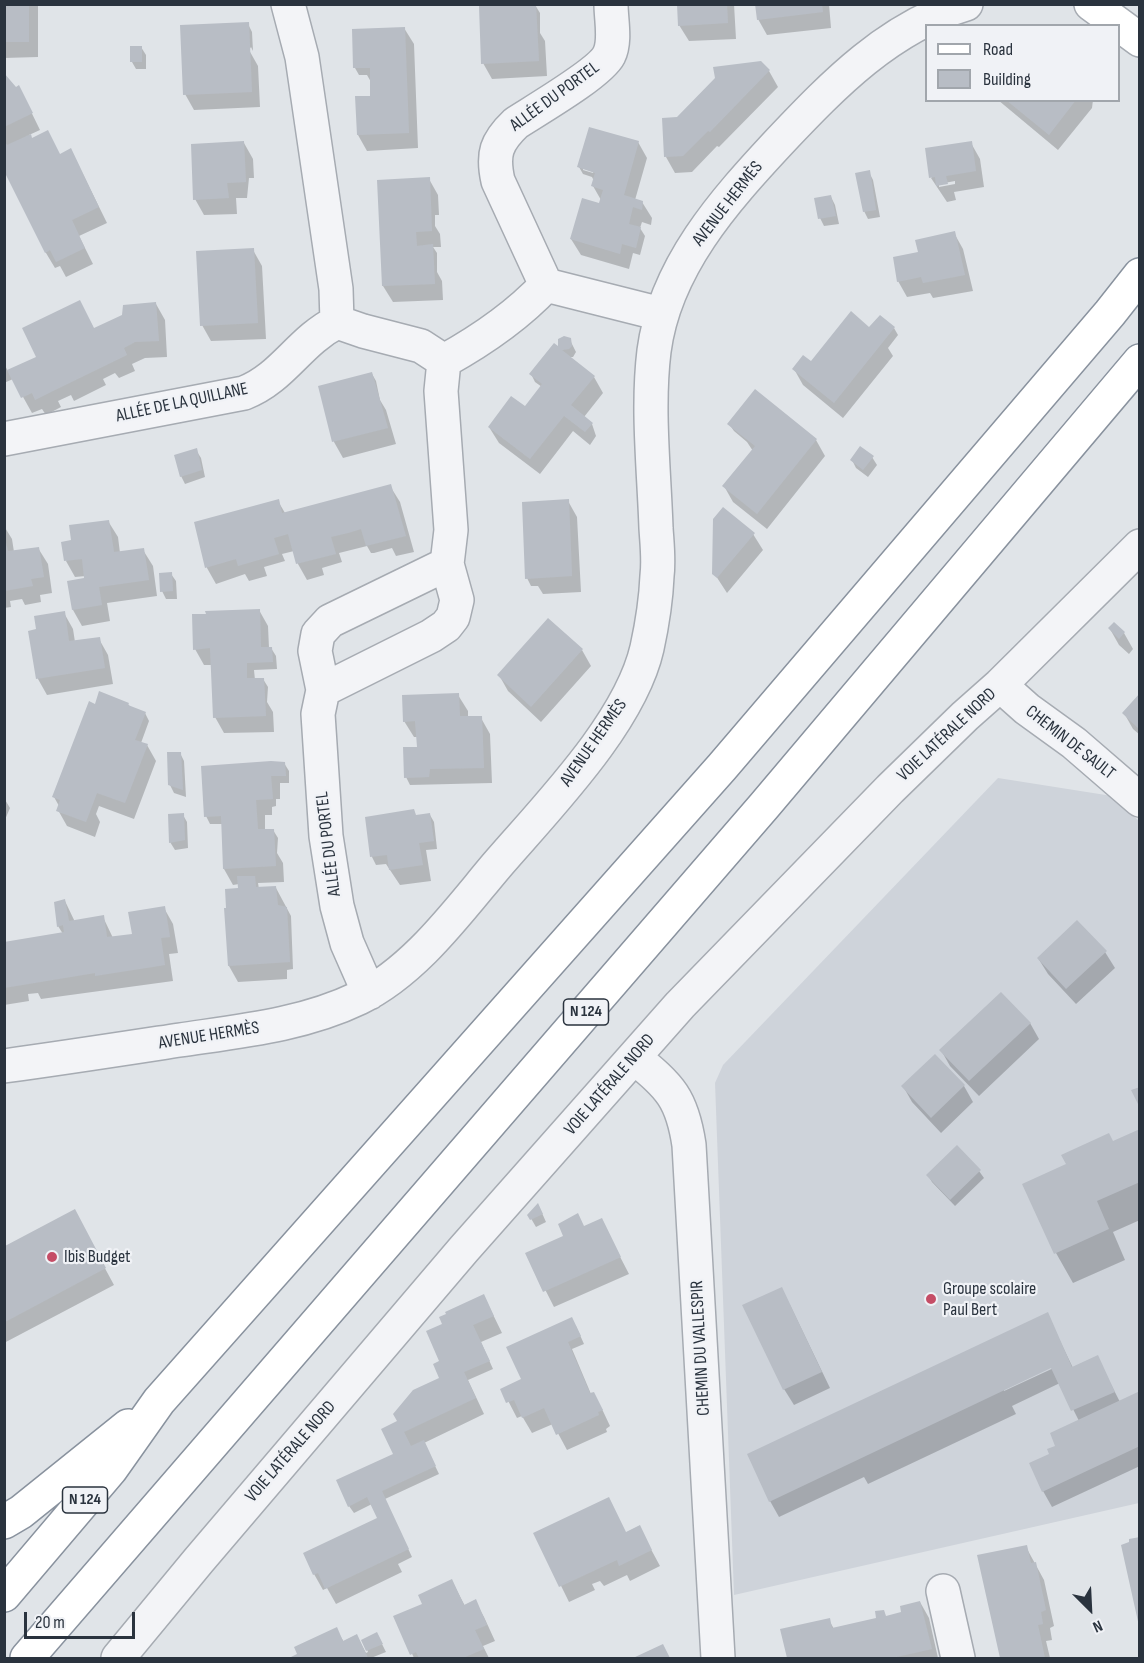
<!DOCTYPE html>
<html>
<head>
<meta charset="utf-8">
<style>
	body { margin:0 }
	#map { position:relative; width:1144px; height:1663px; overflow:hidden; background:#e0e4e8; font-family:"Sofia Sans Condensed",sans-serif }
	canvas { display:block }
	.frame { position:absolute; inset:0; border:6px solid #2a333e; pointer-events:none }
	.legend { position:absolute; left:925px; top:24px; width:195px; height:78px; box-sizing:border-box; background:#f0f2f6; border:2px solid #a1a6ac; margin:0; padding:8px 10px; list-style:none; font-size:18px; color:#2a333e }
	.legend li { display:flex; align-items:center; gap:12px; height:30px }
	.legend b { width:30px; border:2px solid #a1a6ac }
	.north { position:absolute; left:1060px; top:1579px; width:60px; height:60px; -webkit-text-stroke:4px #f0f2f6; paint-order:stroke; rotate:156deg; font-size:16px; font-weight:700; line-height:24px; text-align:center; color:#2a333e }
	.north::after { content:''; display:block; margin:auto; width:21px; height:27px; background:#2a333e; clip-path:polygon(50% 0,100% 100%,50% 72%,0 100%) }
	.scale { position:absolute; left:24px; top:1612px; width:111px; height:27px; box-sizing:border-box; border:3px solid #2a333e; border-top:0; padding-left:8px; font-size:18px; line-height:21px; white-space:nowrap; color:#2a333e; -webkit-text-stroke:4px #f0f2f6; paint-order:stroke }
</style>
</head>
<body>
<div id="map">
<canvas width="1144" height="1663"></canvas>
<div class="frame"></div>
<ul class="legend">
<li><b style="height:8px;background:#fff"></b>Road</li>
<li><b style="height:16px;background:#b8bdc5"></b>Building</li>
</ul>
<div class="north">N</div>
<div class="scale">20 m</div>
</div>
<script>
const g = document.querySelector('canvas').getContext('2d');
g.lineJoin = 'round';
function fill(path, color) { g.fillStyle = color; g.fill(path, 'evenodd'); }
function strokePath(path, color, width, dash) { g.strokeStyle = color; g.lineWidth = width; g.lineCap = dash ? 'butt' : 'round'; g.setLineDash(dash || []); g.stroke(path); }
function label(font, color, halo, rows, align = 'center') {
  g.font = font + ' "Sofia Sans Condensed",sans-serif'; g.lineWidth = 4.5; g.setLineDash([]); g.textBaseline = 'middle'; g.strokeStyle = halo; g.fillStyle = color; for (const [text, x, y, turn = 0] of rows) {
    g.save(); g.translate(x, y); g.rotate((+turn || 0) * Math.PI / 180); g.textAlign = isNaN(turn) ? turn : align; if (halo) g.strokeText(text, 0, 0); g.fillText(text, 0, 0); g.restore();
  }
}
const built = new Path2D(`
	M998 778 1112 796 1139 821V1503L734 1595 715 1083 723 1065Z`);
const shadow = new Path2D(`
	M4 4H38V57L4 58Z
	M678 4H734L736 39 689 41 679 25Z
	M757 4H829L831 28 767 35 758 19Z
	M535 5 540 13V33L545 41 547 76 492 79 483 63Z
	M248 24 252 32 253 51 251 47 249 50 258 66 260 107 194 110 185 94Z
	M404 28 414 44 418 148 367 151 358 135 372 98 371 82 367 75H359L355 68Z
	M141 47 146 55V69H136L132 62Z
	M760 63 769 71 778 87 719 147 717 146 692 172 675 173 666 157 678 118Z
	M4 75 15 88 19 87 40 130 29 135 32 139 60 156 71 150 107 223 79 236 93 264 66 277 60 266 55 268 46 253 32 224 4 156Z
	M998 100H1093L1092 108 1058 150Z
	M638 142 647 158 635 200 642 202 652 218 651 225 642 222 640 228 645 236 640 255 633 253 629 269 581 255 571 239 600 205 601 200 593 186 594 181 592 177 583 174 579 167ZM583 167 594 170 593 173 583 170Z
	M244 143 253 159 254 178H249L247 198H236L237 214 204 215 195 199Z
	M971 143 980 159 984 187 954 192 956 200 947 202 931 178ZM955 181V184L939 187V184Z
	M869 172 873 180 880 217 868 219 864 211Z
	M429 179 438 195 439 215H435V226L440 234 441 247H433L437 253V272L442 281 443 300 393 302 383 286Z
	M831 197 835 205 839 224 824 226 820 218Z
	M954 233 963 249 973 291 933 298 930 293 907 297 898 281Z
	M253 250 262 266 266 339 211 341 202 325Z
	M80 302 94 329 156 304 165 320 167 357 145 358 132 364 135 371 119 378 115 373 103 379 106 385 74 401 71 395 58 401 61 407 46 415 42 409 32 413 13 379 4 383V364L8 371 38 358Z
	M894 328 898 335 888 348 893 356 843 418 803 385 794 369Z
	M569 338 576 352 573 357H569L594 377 603 393 584 417 592 424 596 436 590 445 573 431 540 474 499 443 489 427 525 408 542 387 535 382 531 374Z
	M372 374 376 381 380 400 386 410 396 444 343 458 334 442 320 387Z
	M729 424 816 440 825 456 767 529 733 502 724 486 753 451 747 442 734 431Z
	M196 450 201 458 205 477 185 484 181 476Z
	M872 457 877 465 868 477 856 468 852 460Z
	M390 486 400 502 414 552 396 556 392 548 374 553H371L367 546 339 553 342 562 322 568 324 575 307 580 298 564 294 551 282 554 285 561 264 567 267 576 249 581 245 574 216 584 207 568 195 523 278 501 285 513Z
	M568 501 577 517 581 592 543 594 538 586H531L527 578Z
	M108 521 118 537 120 553 143 550 153 566 157 596 107 603 110 621 82 626 73 610 69 582 86 580V576L75 577 66 561 73 541Z
	M4 526 12 539 14 552 38 548 48 564 52 593 40 595 41 602 25 605 22 599 10 601 11 607 4 608Z
	M753 534 763 550 727 593 714 573Z
	M171 574 176 581 177 599H166L162 591Z
	M259 610 268 626 269 648H271L276 656 277 669 254 670 255 680 263 679 268 687 267 702 273 712 274 732 224 733 215 717 212 665H204L195 649Z
	M64 613 73 629 75 642 99 639 108 655 113 684 47 695 38 679 35 662 38 630Z
	M1114 624 1124 633 1133 649 1129 654 1119 645 1110 629Z
	M582 650 591 666 541 722 508 691 499 675Z
	M458 695 468 711V718H481L490 734 492 783 410 785 406 777 418 749V737H414L404 721Z
	M1140 695V735L1133 729 1124 713Z
	M128 704 131 708 145 713 149 721 141 743 147 745 156 761 134 819 99 806 96 814 100 822 95 837 67 826 58 810 59 806 54 797 96 706Z
	M180 753 184 761 186 797 174 793 170 785Z
	M284 763 289 771V783H280V799H276V806L272 807V815H265V830H273L278 838 277 853 283 863 284 882 258 883 259 889 276 888 291 916 293 969 287 970V979L238 982 229 966 240 890 239 884 233 885 224 869 222 824H210L206 816Z
	M4 798 10 808 4 822Z
	M183 815 187 822 188 848 175 850 170 842Z
	M430 815 434 822 437 849 426 850 431 881 400 885 386 864 376 865 372 857 367 818Z
	M65 901 75 922 103 917 113 938 134 935 164 908 173 924 178 953 169 954 173 981 41 999 38 993 28 994 29 1001 4 1005V943L63 934 58 926Z
	M1105 952 1115 968 1076 1004 1048 974 1038 958Z
	M1030 1023 1039 1039 979 1096 950 1066 941 1050Z
	M903 1086H964L973 1102 941 1133 912 1102Z
	M1140 1130V1220L1113 1232 1125 1260 1073 1283 1056 1253 1024 1185Z
	M979 1171 984 1178 955 1206 932 1182 928 1175Z
	M74 1211 114 1285 4 1343V1248Z
	M542 1213 546 1222 536 1227 529 1215Z
	M601 1220 629 1274 554 1307 527 1254Z
	M484 1296 502 1333 481 1342 493 1369 468 1380 484 1414 424 1443 439 1474 385 1499 412 1557 398 1564 402 1572 336 1604 327 1588 323 1590 314 1574 379 1519 372 1504 354 1513 349 1506 395 1455 399 1422 441 1378 444 1325Z
	M790 1305 830 1388 794 1405 784 1389Z
	M1047 1314 1073 1368 1097 1357 1120 1402 1140 1393V1466L1052 1507 1043 1491 1051 1455 1079 1421 1060 1383 1012 1406 1016 1414 868 1484 864 1477 779 1517 770 1501ZM1057 1363 1058 1366 1004 1391V1388Z
	M576 1326 584 1344 572 1349 591 1394 602 1409 610 1426 606 1429 607 1432 567 1450 553 1424 532 1433 522 1416 517 1418 502 1389 523 1380Z
	M639 1527 660 1566 630 1581 627 1575 604 1586 600 1581 592 1584 595 1590 569 1602 535 1533H626Z
	M1026 1547 1044 1580 1054 1626 1050 1628 1052 1640 1046 1641 1050 1658H1002L979 1557Z
	M452 1581 465 1606 475 1601 484 1617 495 1641 483 1646 489 1658H414L395 1617 424 1604Z
	M920 1602 929 1618 938 1658H788L782 1631 829 1620 834 1629 903 1613Z
	M336 1629 344 1642 357 1636 366 1653 368 1652 363 1640 381 1642 386 1652 371 1658H295Z`);
const building = new Path2D(`
	M4 4H29V42H4Z
	M536 4 539 61 481 64 479 6Z
	M677 4H727L728 23 678 26Z
	M755 4H822L823 12 757 20Z
	M249 22 252 92 183 95 180 25Z
	M405 27 409 133 357 135 355 96H370V68H353L352 29Z
	M130 46H142V62H130Z
	M761 61 770 70 710 132 708 131 683 156 664 157 662 118 677 117 715 78 713 67Z
	M4 73 16 87 19 85 33 113 4 127Z
	M1006 100H1076L1049 135Z
	M589 127 639 141 624 195 643 201 642 210 633 207 629 224 641 227 636 248 622 244 620 254 570 239 582 198 599 203 603 190 591 186 595 173 577 167Z
	M48 130 60 154 71 148 99 207 72 220 85 248 56 262 50 250 45 253 4 171V140L7 145 31 134 32 138Z
	M244 141 246 182 227 183 229 198 193 200 191 144Z
	M972 141 976 171 946 176 948 184 936 186 935 177 929 178 925 148Z
	M870 170 876 210 863 212 855 173Z
	M430 177 432 231 416 232 417 246 433 244 435 284 382 286 377 180Z
	M831 195 836 216 818 219 814 198Z
	M955 231 965 275 923 283 921 277 897 282 893 257 918 252 915 240Z
	M254 248 258 323 200 326 196 251Z
	M80 300 94 328 122 315 123 305 156 302 159 341 135 342 124 348 127 355 53 391 35 400 32 393 21 398 7 370 36 357 22 328Z
	M851 311 869 327 880 315 895 327 834 403 792 369 803 355 811 361Z
	M564 336 571 338 572 346 569 349 562 350 595 376 571 405 593 423 585 432 564 416 530 459 488 427 511 396 525 406 542 384 529 374 554 343 558 346V339Z
	M372 372 388 428 332 442 318 386Z
	M755 389 817 439 757 514 722 486 755 446 727 424Z
	M860 446 874 456 863 470 850 460Z
	M197 448 202 470 180 477 174 455Z
	M391 484 406 536 366 546 361 529 348 533 331 537 336 554 296 564 288 534 274 538 279 554 238 566 236 559 205 568 194 522 279 499 282 513Z
	M569 499 572 576 525 579 522 502Z
	M723 507 755 533 717 578 712 574 713 519Z
	M109 520 114 552 144 548 149 580 99 587 102 605 72 610 67 581 84 578 82 559 64 561 61 542 71 540 69 525Z
	M4 535 8 551 39 547 44 577 31 579 33 586 4 591Z
	M172 572 173 591 160 592 159 573Z
	M260 609 261 647H272L273 662 247 663V678H264L266 716 213 718 210 648 193 650 192 614H206L205 611Z
	M65 611 69 641 100 637 105 668 36 679 28 631 36 629 34 616Z
	M548 618 583 649 531 707 497 675Z
	M1114 622 1125 632 1119 639 1108 628Z
	M99 691 129 703 128 705 146 712 135 740 148 744 125 803 97 793 86 822 56 811 60 800 52 797 89 701 95 704Z
	M459 693 460 716H482L484 768 430 769 429 777 404 778 403 747H417L415 721 403 722 402 695Z
	M1140 693V730L1122 713Z
	M167 752H181L183 790 168 785Z
	M271 761 285 762 286 776H271L273 799 256 800 258 829H274L276 866 223 869 221 816 204 817 201 766Z
	M414 809 416 815 430 813 434 841 419 843 423 865 389 870 387 855 370 857 365 817Z
	M184 813 185 840 169 843 168 814Z
	M237 876H255L256 887 276 886 278 905 287 907 290 962 228 966 224 908H226L225 889 238 888Z
	M65 899 69 921 104 915 107 937 132 934 128 912 165 906 170 937 161 938 165 965 95 976V973L4 988V942L64 932 63 925 57 927 54 902Z
	M1077 920 1107 951 1066 989 1037 958Z
	M1001 992 1031 1023 969 1081 939 1050Z
	M935 1054 965 1085 931 1118 901 1086Z
	M1140 1087V1108L1131 1090Z
	M1140 1129V1182L1097 1201 1109 1229 1054 1254 1022 1184 1066 1164 1061 1155 1109 1133 1113 1141Z
	M957 1145 981 1170 950 1200 926 1175Z
	M538 1203 543 1214 530 1220 527 1215Z
	M75 1209 106 1268 5 1322V1246Z
	M578 1213 584 1226 602 1218 621 1257 543 1292 525 1253 563 1236 558 1224Z
	M782 1287 822 1372 783 1390 742 1305Z
	M484 1294 494 1316 473 1325 490 1361 464 1372 476 1398 404 1432 411 1446 424 1440 436 1466 382 1491 409 1549 325 1589 318 1573 313 1575 303 1553 377 1518 367 1497 348 1507 336 1480 393 1454 381 1429 397 1421 393 1414 413 1390 439 1378 433 1364 439 1361 426 1331 442 1324 439 1317 446 1314 445 1312Z
	M1048 1312 1072 1367 1098 1355 1115 1392 1071 1411 1051 1368 769 1502 747 1454Z
	M572 1317 581 1336 568 1342 590 1393 594 1392 603 1410 598 1412 599 1415 556 1435 544 1408 522 1418 514 1400 506 1403 500 1389 521 1379 506 1347Z
	M1140 1391V1446L1042 1492 1029 1463 1049 1454 1047 1449 1055 1446 1050 1433Z
	M609 1497 626 1532 640 1525 652 1550 619 1566 617 1560 559 1587 533 1533Z
	M1140 1537V1626H1139L1121 1545 1129 1542V1539Z
	M1027 1545 1031 1563 1036 1562 1046 1610 1041 1612 1043 1624 1038 1625 1045 1658H1000L977 1555Z
	M452 1579 464 1605 476 1599 487 1625 475 1630 484 1649 463 1658H419L416 1652 410 1655 393 1616 422 1604 418 1595Z
	M920 1601 932 1649 892 1658H787L780 1629 830 1618 832 1628 876 1618 875 1611 884 1610 886 1616 901 1612 900 1606Z
	M337 1627 343 1641 357 1634 368 1658H289L297 1654 294 1647Z
	M377 1632 383 1644 366 1651 361 1640Z
	M663 1644 670 1658H633Z`);
const street = new Path2D(`
	M288 4 302 57 336 289 337 322 363 331 421 346 444 361
	M611 4C611 20 616 41 609 55 600 73 536 110 516 123 496 142 492 154 498 181L546 285 661 314
	M4 439 244 393C283 378 299 341 337 322
	M1000 685 1027 709 1074 743 1140 800
	M323 690 431 636 446 626 453 617 457 600 447 564 451 530 441 391 444 361C482 340 517 316 546 285
	M369 993 347 943 337 906 326 836 318 714 323 690 315 651 318 634 330 621 447 564
	M635 1058C670 1087 682 1098 689 1145L718 1658
	M4 1066C63 1058 121 1049 180 1040 241 1031 303 1025 359 998 415 971 458 911 497 865 547 807 630 723 647 648 652 625 656 600 657 576 659 560 657 544 656 528 654 470 647 408 654 351 665 267 724 201 780 141 834 84 889 27 966 4
	M943 1591 958 1658
	M118 1658 199 1560 464 1249 680 1005 890 789 965 716 1000 685 1140 546`);
const secondary = new Path2D(`
	M1091 4 1140 40`);
const highway = new Path2D(`
	M4 1522 21 1512 128 1426
	M4 1595 111 1469 159 1401 722 767 1110 313 1140 275
	M27 1658 764 806 1140 361`);
const markers = [
	[52,1257,6,"#c54d66"],
	[931,1299,6,"#c54d66"]
];
const shields = [
	[586,1012,45],
	[85,1500,45]
];
const shieldNames = [
	["N 124",586,1012],
	["N 124",85,1500]
];
const streetNames = [
	["ALLÉE DU PORTEL",555,97,-36],
	["AVENUE HERMÈS",728,204,-52],
	["ALLÉE DE LA QUILLANE",182,403,-12],
	["VOIE LATÉRALE NORD",947,735,-43],
	["AVENUE HERMÈS",594,743,-55],
	["CHEMIN DE SAULT",1070,743,38],
	["ALLÉE DU PORTEL",329,844,-97],
	["AVENUE HERMÈS",209,1036,-9],
	["VOIE LATÉRALE NORD",610,1085,-49],
	["CHEMIN DU VALLESPIR",701,1348,-93],
	["VOIE LATÉRALE NORD",291,1452,-49]
];
const poiNames = [
	["Ibis Budget",64,1257],
	["Groupe scolaire",943,1289],
	["Paul Bert",943,1310]
];
fill(built, '#ced3da');
fill(shadow, '#0003');
fill(building, '#b8bdc5');
strokePath(street, '#a6abb2', 36);
strokePath(secondary, '#a6abb2', 36);
strokePath(highway, '#89929e', 36);
strokePath(street, '#f3f4f7', 33);
strokePath(secondary, '#fff', 33);
strokePath(highway, '#fff', 33);
for (const [x, y, r, color] of markers) { const dot = new Path2D(); dot.arc(x, y, r, 0, 2 * Math.PI); g.fillStyle = color; g.fill(dot); strokePath(dot, '#f0f2f6', 2); }
for (const [x, y, w] of shields) { const box = new Path2D(); box.roundRect(x - w / 2, y - 13, w, 26, 4.5); g.fillStyle = '#f0f2f6'; g.fill(box); strokePath(box, '#2a333e', 1.5); }
label('bold 16px', '#2a333e', null, shieldNames);
label('18px', '#2a333e', '#f0f2f6', streetNames);
label('18px', '#2a333e', '#f0f2f6', poiNames, 'left');
</script>
</body>
</html>
